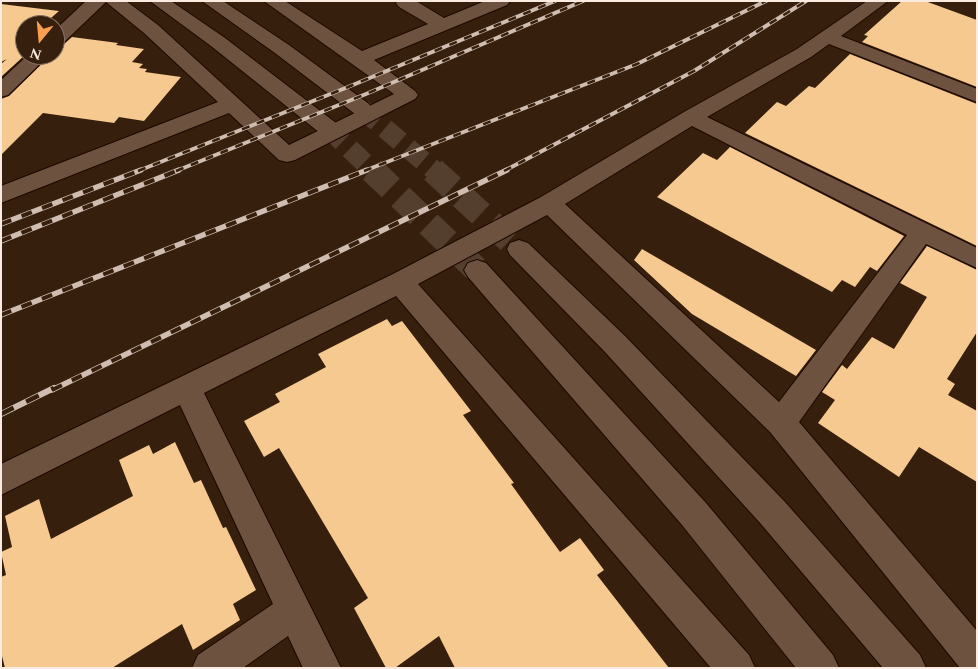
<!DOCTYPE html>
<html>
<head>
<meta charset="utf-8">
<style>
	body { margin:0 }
	#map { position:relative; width:978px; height:669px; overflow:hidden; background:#361f0d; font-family:Spectral,serif }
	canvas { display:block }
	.frame { position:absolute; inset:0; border:2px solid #fbebe0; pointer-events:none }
	.north { position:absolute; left:15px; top:15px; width:50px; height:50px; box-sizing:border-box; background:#361f0d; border:1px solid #857161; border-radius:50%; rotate:197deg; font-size:14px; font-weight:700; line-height:20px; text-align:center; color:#fbebe0 }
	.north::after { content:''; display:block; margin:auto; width:18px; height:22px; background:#fb9e50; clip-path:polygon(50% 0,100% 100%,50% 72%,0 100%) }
</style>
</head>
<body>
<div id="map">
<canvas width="978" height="669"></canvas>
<div class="frame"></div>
<div class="north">N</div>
</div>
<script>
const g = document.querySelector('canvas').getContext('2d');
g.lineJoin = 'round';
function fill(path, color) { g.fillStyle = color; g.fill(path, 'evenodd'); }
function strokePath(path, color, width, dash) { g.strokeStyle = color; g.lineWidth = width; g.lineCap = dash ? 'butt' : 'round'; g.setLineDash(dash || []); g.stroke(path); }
const building = new Path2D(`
	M902 1H925L977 20V87L862 42 868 36 864 35Z
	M1 4 59 11 43 25H25V55L1 77V64L7 59 1 62Z
	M72 37 118 43 116 45 144 49 132 62 143 64 139 68 147 69 145 72 181 77 144 121 119 117 114 123 43 113 1 155V99L9 96 51 55H55V48L63 45Z
	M850 54 977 104V246L745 133 777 102 786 106 809 86 815 88Z
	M730 147 904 236 877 271 870 267 855 287 842 280 832 292 657 197 703 153 717 160Z
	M927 246 977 270V332L947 379 955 384 948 395 977 411V482L919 447 899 477 818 423 835 400 822 392 842 365 847 369 872 337 894 349 927 297 900 283Z
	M642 249 816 350 796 376 692 314 634 260Z
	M387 319 392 326 402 321 471 411 463 415 514 483 511 484 560 552 580 538 604 570 597 575 669 668H455L439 636 395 668H386L354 608 368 598 279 448 264 457 244 421 280 402 275 394 326 367 318 354Z
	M175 442 194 483 201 480 223 528 226 527 256 590 233 604 240 620 193 650 182 624 112 668H5L1 652V577L6 575 1 552 12 547 5 516 39 499 51 539 133 496 119 460 149 445 153 454Z`);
const secondaryTunnelFar1 = new Path2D(`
	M362 109 435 171
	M328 128 373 171`);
const secondaryTunnel = new Path2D(`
	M372 170 477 270
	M433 170 519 249`);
const street = new Path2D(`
	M86 1H126L158 25 289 145 394 94 264 1H285L362 51 428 24 399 7 396 3 397 1H416L444 18 485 1H510L507 5 374 60 415 91 418 95 415 99 295 160 287 162 279 160 229 113 1 203V186L218 102 144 33 106 2 62 44 55 46V30Z
	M867 1H888L841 36 977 89V102L829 44 811 57 707 117 977 248V268L926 244 799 422 977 631V668H960L770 432 547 215 418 284 749 655 755 668H711L396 296 204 393 341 668H303L288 636 243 668H192L198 655 273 604 180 405 1 495V464L391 275 541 197 684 112 797 49ZM692 126 907 235 779 402 565 204Z
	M28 55H49L8 95 1 97V80Z`);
const secondary = new Path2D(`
	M150 1H171L225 38 336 123 339 128 336 133 328 135 320 133 211 46Z
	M202 1H223L289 45 369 104 372 109 369 114 362 115 355 114 275 53Z
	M519 240 528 243 625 336 785 502 920 655 926 668H883L761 524 605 352 510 255 507 249 510 243Z
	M477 260 486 263 706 503 833 655 839 668H796L682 525 468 277 464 270 468 263Z`);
const railFar2 = new Path2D(`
	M138 171 348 87 555 1
	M176 171 366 94 583 1
	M364 171 637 64 766 1
	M504 171 694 71 806 1`);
const railFar1 = new Path2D(`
	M1 224 141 170
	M1 241 179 170
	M1 315 367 170
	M52 390 507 170`);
const rail = new Path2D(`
	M1 414 54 388`);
fill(building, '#f6c990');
strokePath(secondaryTunnelFar1, '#543e2d', 20, [20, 10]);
strokePath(secondaryTunnel, '#543e2d', 26, [26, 13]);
strokePath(street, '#1d0800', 2);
strokePath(secondary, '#1d0800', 2);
fill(street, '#6d523f');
fill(secondary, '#6d523f');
strokePath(railFar2, '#cebdb0', 4);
strokePath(railFar1, '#cebdb0', 5.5);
strokePath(rail, '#cebdb0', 6);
strokePath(railFar2, '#361f0d', 2.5, [8]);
strokePath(railFar1, '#361f0d', 4, [11]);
strokePath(rail, '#361f0d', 4.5, [14]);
</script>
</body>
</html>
